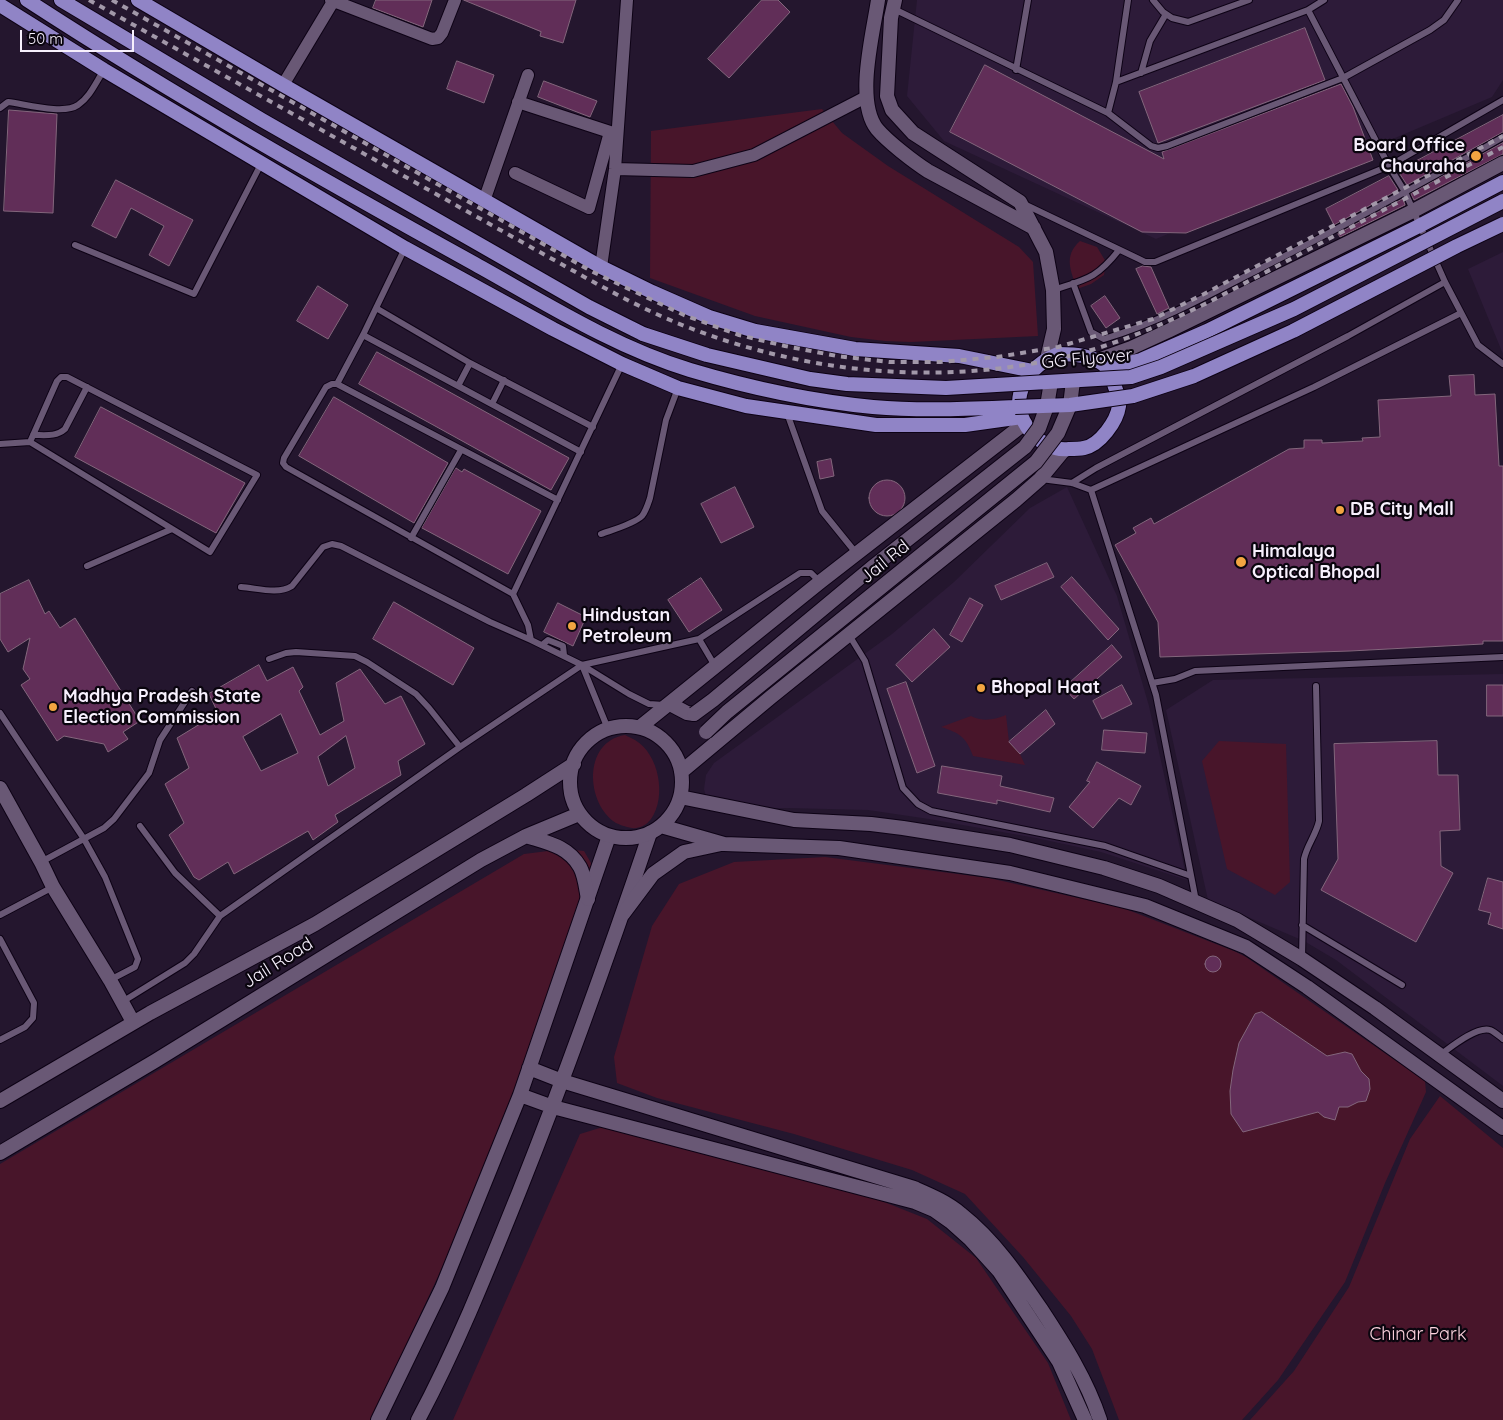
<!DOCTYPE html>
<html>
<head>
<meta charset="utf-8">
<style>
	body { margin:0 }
	#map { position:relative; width:1503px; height:1420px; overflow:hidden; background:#24162e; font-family:Quicksand,sans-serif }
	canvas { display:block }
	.scale { position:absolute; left:20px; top:30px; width:114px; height:22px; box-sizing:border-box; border:2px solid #f7f0fd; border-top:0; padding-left:6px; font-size:15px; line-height:18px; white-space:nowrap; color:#f7f0fd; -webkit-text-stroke:4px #0a050e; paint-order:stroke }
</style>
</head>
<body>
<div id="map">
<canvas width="1503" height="1420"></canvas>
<div class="scale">50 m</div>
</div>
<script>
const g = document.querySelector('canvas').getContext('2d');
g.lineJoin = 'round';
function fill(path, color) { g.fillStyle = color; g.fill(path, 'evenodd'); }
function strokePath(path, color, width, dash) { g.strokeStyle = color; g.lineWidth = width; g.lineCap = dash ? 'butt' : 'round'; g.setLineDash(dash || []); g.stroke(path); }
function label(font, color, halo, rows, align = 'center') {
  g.font = font + ' Quicksand,sans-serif'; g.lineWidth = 4.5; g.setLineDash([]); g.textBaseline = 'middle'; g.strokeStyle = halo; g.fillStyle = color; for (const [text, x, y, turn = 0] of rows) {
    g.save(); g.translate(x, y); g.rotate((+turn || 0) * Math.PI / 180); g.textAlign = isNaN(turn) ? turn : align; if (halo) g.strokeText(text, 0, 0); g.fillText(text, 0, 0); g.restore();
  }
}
const built = new Path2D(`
	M917 0H1503V80L1492 97 1156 239 944 141 907 96Z
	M1503 252V354L1468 269Z
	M1067 487 1117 596 1149 706 1187 880 1101 852 1036 838 929 819 868 810 787 808 734 809 708 804 704 789 706 775 714 763 892 634 954 582 1030 508Z
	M1503 674V1086L1336 960 1304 941 1208 900 1166 710 1213 680Z`);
const green = new Path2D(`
	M822 109 842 133 888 166 1019 247 1033 262 1038 336 911 342 885 341 851 337 755 316 650 278 651 131Z
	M1080 241 1097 247 1106 262 1104 275 1091 284 1077 289C1071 271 1063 256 1080 241Z
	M1006 715 1009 742 1020 754 1025 765 973 756C966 737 960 733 941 727L971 716C983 722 993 720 1006 715Z
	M625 735C628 737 632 738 635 740 659 754 667 797 651 819 645 827 636 830 627 827 624 826 620 825 616 823 586 804 582 742 625 735Z
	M1219 741 1286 744 1290 882 1275 895 1227 869 1202 761Z
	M564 849 584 851 591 863V880L504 1135 371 1420H0V1164L524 854Z
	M825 857 989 878 1123 908 1234 951 1246 957 1425 1081 1426 1092 1385 1183 1345 1282 1278 1380 1242 1420H1119L1092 1349 1071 1316 1023 1257 965 1194 912 1170 794 1134 657 1098 617 1083 614 1057 652 926 679 884 734 862Z
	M1440 1096 1503 1148V1420H1250L1294 1371 1349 1287 1410 1139Z
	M616 1123 859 1192 927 1219 976 1258 1048 1363 1071 1420H453L580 1134Z`);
const building = new Path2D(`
	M376 0H432L423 27 373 8Z
	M464 0H576L563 43 540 36 541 32Z
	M762 0H778L790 12 729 78 708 59Z
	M1305 28 1325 80 1158 143 1139 92Z
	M457 61 494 75 484 103 447 89Z
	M985 65 1164 159 1162 152 1341 84 1353 107 1373 160 1186 233 1142 232 950 132Z
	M544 81 597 101 590 117 538 97Z
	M9 110 57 114 53 213 4 211Z
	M1503 115V132L1407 185 1398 171Z
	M1503 143V154L1414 200 1411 194Z
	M1389 176 1398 190 1334 225 1326 209Z
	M116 180 193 220 169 266 149 255 164 226 131 208 116 238 92 226Z
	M1403 199 1405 205 1340 237 1338 234Z
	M1143 266 1151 267 1169 308 1157 314 1136 269Z
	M318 286 348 305 328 339 297 321Z
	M1105 296 1120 318 1106 328 1091 306Z
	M377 352 569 458 551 490 359 384Z
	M1474 375 1475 395 1495 394 1499 466H1503V641H1483V644L1350 651 1160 657 1158 622 1115 545 1136 533 1133 528 1151 518 1154 524 1289 449 1304 448V440H1322V443L1363 441 1362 438 1380 437 1378 400 1451 396 1449 376Z
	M334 397 448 463 414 523 299 456Z
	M101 407 245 483 216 533 75 457Z
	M831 459 834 476 820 479 817 462Z
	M456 468 462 472 464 469 541 511 508 574 422 528Z
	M869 498a18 18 0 1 1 36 0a18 18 0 1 1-36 0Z
	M735 487 754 527 721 543 701 504Z
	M1047 563 1054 577 1001 600 995 586Z
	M1072 577 1119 629 1108 640 1061 587Z
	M701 578 722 610 689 632 668 600Z
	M29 580 45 614 49 611 60 628 75 618 140 721 123 732 128 739 108 752 104 744 64 736 57 741 21 685 30 679 23 669 30 638 8 652 0 639V594Z
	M970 598 983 605 962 642 950 635Z
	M394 602 474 648 453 685 373 639Z
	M558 603 586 617 573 646 544 632Z
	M934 629 950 647 912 682 896 665Z
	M1112 645 1122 657 1074 699 1064 688Z
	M259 665 267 681 293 667 303 687 299 691 320 735 344 721 336 683 360 669 385 704 401 696 425 744 398 761 401 775 335 815 338 822 313 840 308 831 234 874 228 862 199 880 194 877 169 835 184 823 165 784 189 768 177 738 218 713 209 694ZM281 714 298 753 261 771 243 737ZM346 736 355 768 328 786 318 757Z
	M906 682 935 766 917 773 887 689Z
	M1122 685 1132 704 1102 719 1093 701Z
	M1487 685H1503V716H1487Z
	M1046 710 1055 724 1020 754 1009 742Z
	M1104 730 1147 733 1145 753 1102 750Z
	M1437 741 1438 775H1458L1460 830 1440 831 1441 866 1453 873 1416 942 1321 890 1338 859 1334 744Z
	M1097 762 1141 786 1131 805 1119 798 1093 828 1069 807 1090 782 1087 781Z
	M942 766 1002 776 1000 786 1054 798 1050 812 997 800V804L938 793Z
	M1488 878 1503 882V929L1488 924 1491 913 1479 910Z
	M1205 964a8 8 0 1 1 16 0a8 8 0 1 1-16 0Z
	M1262 1012 1327 1056 1345 1052 1352 1054 1361 1071 1369 1079 1370 1089 1366 1101 1358 1102 1348 1107H1339L1335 1120 1324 1117 1318 1112 1243 1132 1231 1114 1230 1091 1233 1070 1239 1043 1255 1014Z`);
const service = new Path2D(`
	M1153 0 1163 12 1172 18 1188 22 1249 0
	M894 9 1108 113 1116 82 1128 0
	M1308 10 1389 166 1405 192 1445 282 1478 345 1503 364
	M1016 70 1028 0
	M1141 73 1150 41 1166 14
	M1116 82 1308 10 1324 0
	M0 108 8 102C25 104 64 115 78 105 90 97 96 82 104 70
	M1108 113 1151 146 1158 148 1167 146 1343 78 1430 30 1444 20 1458 0
	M1024 204 1139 259 1145 262H1155L1389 166 1503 100
	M75 245 194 294 261 164
	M1073 283 1091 332 1104 339C1160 322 1211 294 1263 267 1344 226 1424 182 1503 137
	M1053 290C1087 279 1096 279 1119 250
	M376 308 470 363 593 427
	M363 335 581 452
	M337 384 363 335 405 248
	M458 386 470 363
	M492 404 504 380
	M787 413 822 511 856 553
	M33 435C45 435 56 437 65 429L87 387
	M0 444 30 442 57 381 61 377H67L257 475 210 552 30 442
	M1041 479 1072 483 1091 490 1156 695 1196 901
	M1072 483 1096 468 1348 336 1445 282
	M1091 490 1314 387 1461 313
	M558 500 337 384H332L326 387 284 458 283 463 286 467 513 594 528 625 531 640 582 665 629 694 649 704 664 705
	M601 534C612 530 634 524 642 516 646 511 648 504 650 498L666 420 678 388
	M411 538 461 450
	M87 566 172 529
	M241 587C257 588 278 595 292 586L323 547 332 544 341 546 490 622 531 640
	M513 594 622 364
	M849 635 865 661 903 788 918 804 931 811 1105 846 1191 876
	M699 639 715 666
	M542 645 548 640 563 646 564 655
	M269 659 286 653 296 652 355 656 367 662 416 694 429 708 460 747
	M582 665 608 729
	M1152 683 1175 679 1195 671 1503 657
	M0 713 84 839 105 877 138 959 135 967 110 980
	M140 826 175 873 220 916
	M41 862 104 828 114 819 149 773 160 740 192 691
	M0 915 53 887
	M1302 925 1402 985
	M0 939 34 1003 33 1018 25 1027 0 1040
	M1302 959 1304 859C1307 845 1316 835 1319 821L1316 686
	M122 1002 185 963 194 954 220 916 460 747 582 665 699 639 800 573H811L820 582
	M1440 1055C1451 1047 1477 1026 1490 1030 1495 1032 1499 1036 1503 1039`);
const minor = new Path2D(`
	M331 0 432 39 438 38 442 33 455 0
	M283 85 334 0
	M615 169 693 171 754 155 866 97
	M515 173 589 208 610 132 518 102
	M484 201 528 75
	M601 267 615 169 627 0`);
const tertiary = new Path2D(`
	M878 0C873 34 855 101 877 129 888 142 914 162 928 171L1034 228
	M895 0 891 18 887 96 892 110 913 133 1020 202 1046 252 1053 290 1054 329 1047 359
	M0 788 41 862 53 887 110 980 133 1022
	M529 1068 562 1081 914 1188C930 1195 947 1202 961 1214 994 1240 1018 1275 1041 1309 1064 1344 1087 1380 1100 1420
	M520 1095 553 1107 915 1202 934 1210 951 1222 970 1239 999 1271 1059 1362 1085 1420
	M378 1420 442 1288 520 1095 609 836
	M418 1420C457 1347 488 1269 519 1192 566 1074 609 954 650 833`);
const secondary = new Path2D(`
	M1095 361 1131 348 1168 331 1413 211 1503 163
	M670 704 687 713 694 714
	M570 782a56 56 0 1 1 112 0a56 56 0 1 1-112 0Z
	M640 727 820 582 1025 423
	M681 772 771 697 1016 500 1040 479 1064 450
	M680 797 794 820 871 824 903 828 1010 845 1104 868 1159 886 1237 920 1302 959 1375 1008 1503 1101
	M661 826 724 844 839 848 1010 873 1145 906 1246 947 1307 987 1503 1128
	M526 836C548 843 568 846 580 867 585 876 586 889 588 899
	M623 914 653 874 684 852 721 844
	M0 1101 150 1013 315 924 526 795 574 764
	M0 1153 155 1061 481 860 526 836 579 814`);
const primary = new Path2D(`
	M27 0C173 95 323 180 475 264 545 303 614 347 690 370 750 388 811 401 873 407 919 411 968 409 1015 407
	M61 0 262 120 589 307 643 334
	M138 0 283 85 601 267 652 292 709 317 755 331 855 349 959 356 1033 371
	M0 5 104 70 405 248 553 329 622 364 678 388 746 406 876 425H965L1022 417
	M1058 354C1074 354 1097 355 1108 369 1112 374 1113 381 1115 387 1117 392 1120 400 1119 406 1117 421 1100 445 1084 448 1079 449 1074 449 1069 449 1052 451 1036 440 1027 427 1007 396 1029 366 1058 354Z
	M1108 368 1141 360 1207 331 1419 226 1503 182`);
const rail = new Path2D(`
	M89 0 588 279C621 297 655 315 690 328 804 372 931 385 1051 360 1107 349 1160 326 1211 301L1503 147
	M112 0 591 271 684 315 739 335 785 346 837 356 889 362H940L997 357 1058 347 1153 319 1204 294 1503 136`);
const secondaryBridge = new Path2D(`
	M694 714 713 700 874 566 1025 447 1039 428 1047 406 1051 382
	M706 732 727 712 1036 462 1058 433 1070 405 1073 381`);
const primaryBridge = new Path2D(`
	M643 334 707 355 810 379 847 384 946 388 1131 377 1161 367 1294 309 1503 201
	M1015 407 1070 405 1133 396 1194 376 1293 331 1457 246 1503 224`);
const markers = [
	[1476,156,6,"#f2a541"],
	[1340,510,5,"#f2a541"],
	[1241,562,6,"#f2a541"],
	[572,626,5,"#f2a541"],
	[981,688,5,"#f2a541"],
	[53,707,5,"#f2a541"]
];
const poiNames = [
	["Board Office",1465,146,"right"],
	["Chauraha",1465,167,"right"],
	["DB City Mall",1350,510],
	["Himalaya",1252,552],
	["Optical Bhopal",1252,573],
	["Hindustan",582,616],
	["Petroleum",582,637],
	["Bhopal Haat",991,688],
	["Madhya Pradesh State",63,697],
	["Election Commission",63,718]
];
const streetNames = [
	["GG Flyover",1087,359,-5],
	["Jail Rd",885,562,-39],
	["Jail Road",278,963,-32]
];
const parkNames = [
	["Chinar Park",1418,1335]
];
fill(built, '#2d1b39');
fill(green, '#48152a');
fill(building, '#612e58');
strokePath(building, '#83667c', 1);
strokePath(service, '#0d0215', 8);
strokePath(minor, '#0d0215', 14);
strokePath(tertiary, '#0d0215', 16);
strokePath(secondary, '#0d0215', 16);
strokePath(primary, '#0d0215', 16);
strokePath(service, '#695875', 6);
strokePath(minor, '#695875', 12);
strokePath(tertiary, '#695875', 14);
strokePath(secondary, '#695875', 14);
strokePath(primary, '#9084c6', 14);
strokePath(rail, '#a298a9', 4, [6, 6]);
strokePath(secondaryBridge, '#0d0215', 16, []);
strokePath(primaryBridge, '#0d0215', 16, []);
strokePath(secondaryBridge, '#695875', 14);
strokePath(primaryBridge, '#9084c6', 14);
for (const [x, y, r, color] of markers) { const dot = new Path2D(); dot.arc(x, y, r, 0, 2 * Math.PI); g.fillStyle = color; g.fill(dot); strokePath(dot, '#0a050e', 2); }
label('bold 18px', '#f7f0fd', '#0a050e', poiNames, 'left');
label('18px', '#f7f0fd', '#0a050e', streetNames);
label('18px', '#fcd2de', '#0a050e', parkNames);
</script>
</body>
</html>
